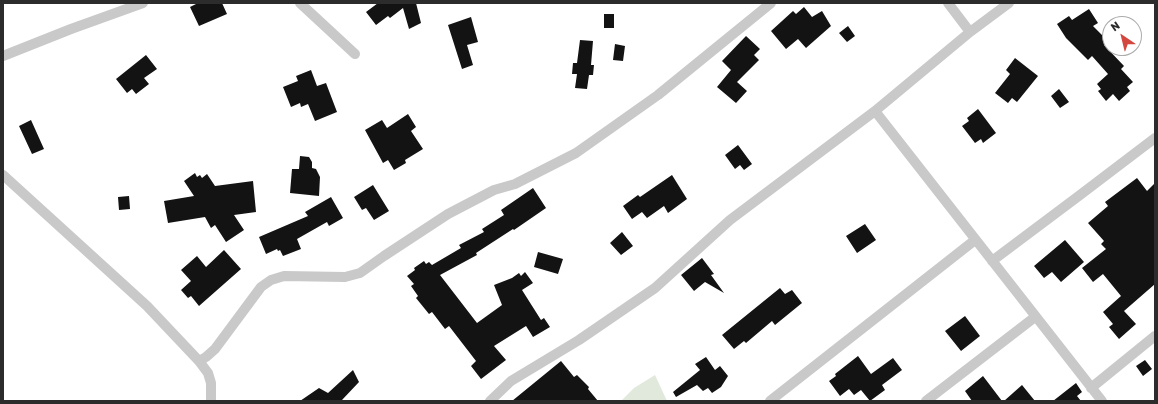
<!DOCTYPE html>
<html>
<head>
<meta charset="utf-8">
<style>
	body { margin:0 }
	#map { position:relative; width:1158px; height:404px; overflow:hidden; background:#fff; font-family:Rubik,sans-serif }
	canvas { display:block }
	.frame { position:absolute; inset:0; border:4px solid #2c2c2c; pointer-events:none }
	.north { position:absolute; left:1102px; top:16px; width:40px; height:40px; box-sizing:border-box; background:#fff; border:1px solid #ababab; border-radius:50%; rotate:325deg; font-size:11px; font-weight:700; line-height:16px; text-align:center; color:#2c2c2c }
	.north::after { content:''; display:block; margin:auto; width:14px; height:18px; background:#d3473f; clip-path:polygon(50% 0,100% 100%,50% 72%,0 100%) }
</style>
</head>
<body>
<div id="map">
<canvas width="1158" height="404"></canvas>
<div class="frame"></div>
<div class="north">N</div>
</div>
<script>
const g = document.querySelector('canvas').getContext('2d');
g.lineJoin = 'round';
function fill(path, color) { g.fillStyle = color; g.fill(path, 'evenodd'); }
function strokePath(path, color, width, dash) { g.strokeStyle = color; g.lineWidth = width; g.lineCap = dash ? 'butt' : 'round'; g.setLineDash(dash || []); g.stroke(path); }
const green = new Path2D(`
	M655 375 667 401H621L634 388Z`);
const building = new Path2D(`
	M198 3H222L227 14 199 26 190 7Z
	M378 3H416L421 23 409 29 403 8 390 18 388 16 376 25 366 12Z
	M804 7 812 17 822 11 831 26 806 48 798 39 786 49 771 31 793 11 796 14Z
	M1089 9 1098 23 1093 26 1108 41 1104 45 1124 66 1121 69 1133 82 1127 87 1130 91 1119 101 1113 94 1106 101 1098 91 1101 89 1097 84 1108 74 1092 56 1088 60 1066 38 1057 24 1069 16 1072 20Z
	M604 14H614V28H604Z
	M471 17 478 42 467 45 473 65 462 69 448 25Z
	M848 26 855 36 847 42 839 33Z
	M746 36 760 49 754 55 759 60 737 82 747 91 736 103 717 87 731 70 722 61Z
	M580 40 593 41 591 65H594L593 75H589L587 89 575 88 577 74H572L573 63H577Z
	M615 44 625 46 623 61 613 60Z
	M146 55 157 69 144 78 149 84 136 94 132 89 127 93 116 79Z
	M1015 58 1038 76 1017 102 1012 98 1008 103 995 93 1010 74 1006 70Z
	M311 70 317 86 326 83 337 112 315 121 308 104 301 107 300 103 291 107 283 87 298 81 296 76Z
	M1059 89 1069 102 1060 108 1051 96Z
	M978 109 996 133 983 143 981 139 975 143 962 126 969 121 967 118Z
	M408 114 416 127 411 131 423 149 405 160 406 163 394 170 388 160 383 163 365 130 382 120 387 128Z
	M31 120 44 149 32 154 19 126Z
	M738 145 752 164 744 170 740 165 735 169 725 155Z
	M300 156 309 157 312 162V168L316 169 320 177 319 196 290 193 292 169H299Z
	M195 173 197 177 200 175 202 178 207 174 215 186 253 181 256 212 234 215 244 230 226 242 215 225 211 228 205 217 168 223 164 201 194 196 184 181Z
	M672 175 687 199 668 213 664 206 647 218 642 212 632 219 623 206 638 195 640 197Z
	M1137 178 1147 191 1155 183V284L1124 311 1136 324 1119 339 1109 327 1113 324 1103 312 1121 296 1103 274 1093 282 1082 268 1106 249 1101 244 1104 241 1088 223 1108 206 1105 202Z
	M373 185 389 211 374 220 366 208 362 210 354 197Z
	M533 188 546 208 514 230 513 229 476 253 477 255 440 275 477 323 502 305 494 285 512 278 519 273 521 276 525 272 533 283 522 290 541 320 544 318 550 327 533 337 526 326 494 346 506 360 481 379 471 366 476 361 449 326 445 329 432 312 429 314 416 298 418 296 411 286 414 284 407 276 415 270 414 268 424 261 426 264 429 262 432 265 461 248 459 245 484 232 482 229 504 215 501 210Z
	M129 196 130 209 119 210 118 197Z
	M331 197 343 218 329 226 327 222 297 239 301 249 283 256 280 250 278 251 277 249 266 254 259 237 308 216 305 212Z
	M865 224 876 240 857 253 846 236Z
	M622 232 633 246 621 255 610 243Z
	M1065 240 1084 262 1061 282 1052 272 1044 278 1034 266Z
	M224 250 241 269 199 306 191 296 188 298 181 290 191 281 181 270 197 256 206 267Z
	M538 252 563 259 558 274 534 267Z
	M702 258 714 274 711 275 724 293 705 282 694 291 681 275Z
	M780 288 785 294 792 290 802 303 775 325 772 321 746 343 744 341 734 349 722 335Z
	M965 316 980 336 961 351 945 331Z
	M858 356 871 374 893 358 902 370 882 385 885 390 870 401 861 390 854 395 849 389 840 396 829 381 836 376 835 374Z
	M706 357 715 370 720 366 728 376 721 387 712 393 708 388 703 391 697 385 676 397 673 392 700 370 695 364Z
	M1145 360 1152 369 1143 376 1136 366Z
	M561 361 574 377 577 375 589 387 588 389 598 401H512Z
	M353 370 359 382 342 400 344 401H300L319 388 328 393Z
	M983 376 1002 401H972L965 391Z
	M1076 383 1082 392 1077 396 1081 401H1053Z
	M1022 385 1035 401H1004Z`);
const minor = new Path2D(`
	M300 3 355 54
	M948 3 970 32
	M3 56 71 29 143 3
	M875 111 1102 401
	M3 175 147 306 199 361 208 373 211 383V401
	M992 261 1080 195 1155 138
	M199 361 206 357 215 349 261 287 271 280 284 276 345 277 360 273 384 256 448 214 494 190 515 184 576 153 658 95 771 3
	M1091 388 1155 336
	M490 401 511 381 579 340 655 288 730 220 875 111 970 32 1009 3
	M770 401 975 240
	M926 401 1035 317`);
fill(green, '#e0e9db');
fill(building, '#131313');
strokePath(minor, '#c9c9c9', 10);
</script>
</body>
</html>
